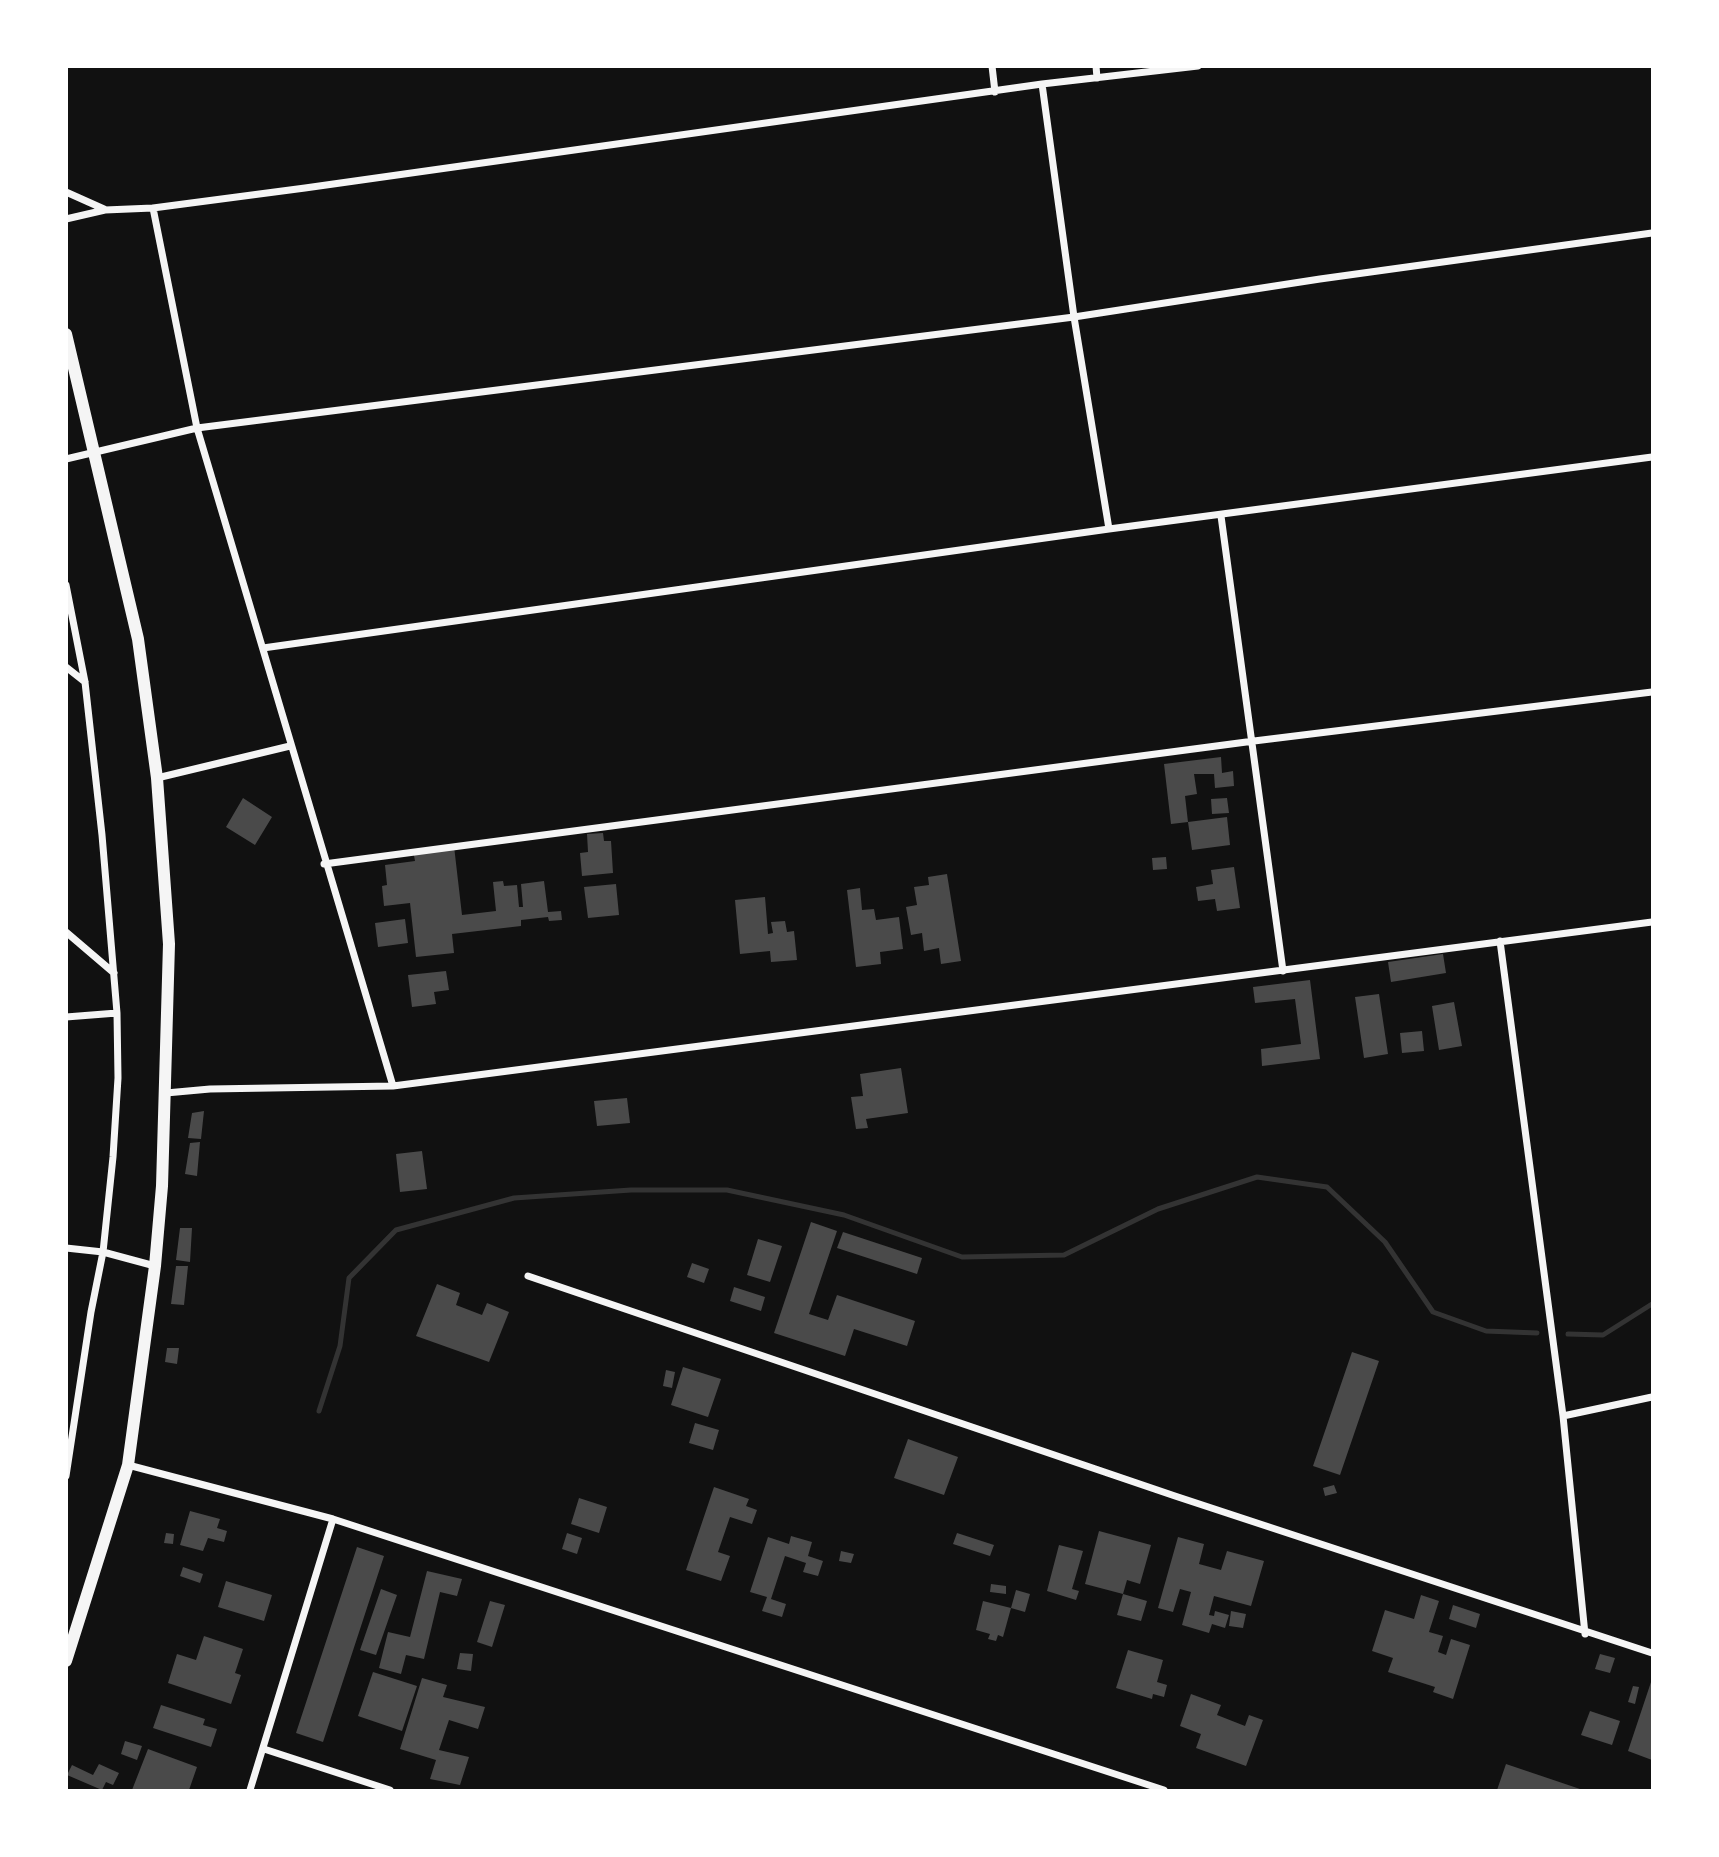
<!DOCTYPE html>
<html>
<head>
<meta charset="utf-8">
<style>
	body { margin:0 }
	#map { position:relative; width:1719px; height:1857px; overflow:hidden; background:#111; font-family:"IBM Plex Sans",sans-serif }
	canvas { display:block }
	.frame { position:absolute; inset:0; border:68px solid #fff; pointer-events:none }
</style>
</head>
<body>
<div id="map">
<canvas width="1719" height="1857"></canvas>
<div class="frame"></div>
</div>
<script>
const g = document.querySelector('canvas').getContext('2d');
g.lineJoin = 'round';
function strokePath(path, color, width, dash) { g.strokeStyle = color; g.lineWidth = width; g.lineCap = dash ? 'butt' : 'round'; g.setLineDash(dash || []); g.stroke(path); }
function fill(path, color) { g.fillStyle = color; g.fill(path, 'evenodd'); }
const stream = new Path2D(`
	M1568 1334 1603 1335 1652 1304
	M319 1411 340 1346 349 1278 396 1230 514 1198 631 1190H727L844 1215 962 1257 1064 1255 1158 1209 1257 1177 1327 1187 1385 1242 1433 1312 1486 1331 1537 1333`);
const building = new Path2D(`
	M1221 757 1222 773 1233 771 1234 786 1215 788 1214 774H1194L1197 794 1185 796 1188 822 1227 817 1230 845 1192 850 1188 822 1171 824 1164 764Z
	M243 798 272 817 255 845 226 827Z
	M1227 798 1229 813 1212 814 1211 799Z
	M603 833 604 841H611L613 873 582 876 580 853 588 852 587 834Z
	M454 846 462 915 496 911 493 882 503 881 504 886 517 885 519 907H523L521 884 544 881 548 912 561 911 562 920 549 921 548 917 521 920V926L452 934 454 953 416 957 410 903 384 906 382 886 387 885 385 865 415 861 413 850Z
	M1166 857 1167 869 1153 870 1152 858Z
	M1234 867 1240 908 1217 911 1215 899 1198 901 1196 887 1213 884 1211 870Z
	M947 874 961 961 941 964 939 948 924 951 922 933 911 935 906 907 917 905 914 887 929 885 928 877Z
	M616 884 619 915 588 918 584 887Z
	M860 888 862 910 874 909 876 920 899 917 903 949 880 952 881 964 856 967 847 890Z
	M765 897 768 934 773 933 771 922 785 921 787 932 794 931 797 960 771 962 770 951 740 954 735 900Z
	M405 919 408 943 378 947 375 923Z
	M1443 954 1446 973 1391 982 1388 962Z
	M446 971 449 990 434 992 436 1004 412 1007 408 975Z
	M1310 980 1320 1059 1262 1066 1261 1049 1301 1044 1295 999 1255 1003 1253 987Z
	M1379 994 1388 1054 1364 1058 1355 997Z
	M1454 1002 1462 1046 1439 1050 1432 1006Z
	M1422 1031 1424 1051 1402 1053 1400 1033Z
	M901 1068 908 1113 866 1119 868 1128 856 1129 851 1097 863 1096 860 1074Z
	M627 1098 630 1123 597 1126 594 1101Z
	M204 1111 201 1139 188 1138 192 1113Z
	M200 1142 197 1176 185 1174 190 1143Z
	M422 1151 427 1189 400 1192 396 1154Z
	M811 1222 837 1231 809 1314 828 1320 837 1295 915 1321 907 1346 854 1329 845 1356 774 1333Z
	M180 1228H192L190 1262 176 1260Z
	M843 1232 922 1258 917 1274 837 1248Z
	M758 1239 782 1246 770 1282 747 1275Z
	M692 1263 709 1269 704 1283 687 1277Z
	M176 1266H188L184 1305 171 1304Z
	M437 1284 460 1293 456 1305 482 1315 487 1303 509 1312 489 1362 416 1336Z
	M734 1287 765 1297 761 1311 730 1301Z
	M167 1348H179L177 1364 165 1362Z
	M1352 1352 1379 1361 1340 1475 1313 1466Z
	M683 1367 721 1379 708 1417 671 1405Z
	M666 1370 675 1372 672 1388 663 1386Z
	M695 1423 719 1430 713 1450 689 1443Z
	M908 1439 958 1457 944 1495 894 1478Z
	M1334 1485 1337 1493 1325 1496 1323 1488Z
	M714 1487 749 1499 746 1506 757 1510 752 1524 730 1517 718 1552 730 1556 721 1581 686 1570Z
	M579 1498 607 1507 599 1533 571 1524Z
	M190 1511 220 1519 217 1528 227 1531 224 1542 208 1538 203 1551 180 1545Z
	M1099 1531 1151 1545 1140 1584 1127 1580 1123 1594 1147 1601 1141 1621 1117 1615 1123 1594 1085 1584Z
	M166 1533 174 1534 173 1544 164 1543Z
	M567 1533 582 1538 577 1554 562 1549Z
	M957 1533 994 1545 990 1556 953 1544Z
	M791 1536 812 1542 808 1556 823 1561 818 1576 803 1572 806 1563 785 1556 771 1599 786 1604 782 1617 762 1611 767 1597 750 1592 768 1537 789 1544Z
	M1178 1537 1204 1544 1199 1564 1221 1570 1227 1551 1264 1561 1251 1606 1214 1596 1209 1615 1214 1616 1215 1611 1229 1615 1225 1628 1212 1624 1209 1633 1182 1625 1191 1592 1180 1589 1173 1612 1158 1608Z
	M1059 1545 1083 1551 1072 1589 1079 1591 1076 1600 1047 1591Z
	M357 1547 384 1556 323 1742 296 1733Z
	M841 1551 854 1554 851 1563 839 1561Z
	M183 1567 203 1574 200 1583 180 1576Z
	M427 1571 462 1579 457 1596 440 1592 424 1659 406 1655 401 1674 379 1668 388 1632 410 1637Z
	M226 1581 272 1595 264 1621 218 1607Z
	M991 1584 1006 1586V1594L990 1592Z
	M381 1589 397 1595 376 1655 360 1650Z
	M1016 1590 1030 1594 1025 1612 1011 1608Z
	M1421 1595 1439 1601 1429 1632 1443 1636 1438 1652 1446 1655 1451 1639 1470 1645 1453 1699 1433 1692 1435 1687 1388 1672 1393 1658 1372 1651 1385 1610 1414 1619Z
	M490 1601 505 1605 492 1647 477 1642Z
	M983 1601 1011 1608 1003 1637 998 1635 996 1641 988 1639 990 1634 976 1630Z
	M1453 1605 1480 1614 1476 1628 1449 1619Z
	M1231 1611 1246 1614 1243 1628 1229 1626Z
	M204 1636 243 1649 235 1673 241 1675 231 1704 168 1683 177 1654 196 1660Z
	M1128 1650 1163 1660 1157 1682 1167 1685 1164 1697 1153 1694 1152 1699 1116 1688Z
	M460 1653 473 1654 471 1671 457 1669Z
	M1600 1654 1615 1658 1610 1673 1595 1669Z
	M373 1672 417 1686 402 1731 358 1716Z
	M422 1678 447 1685 443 1697 485 1707 478 1729 449 1720 439 1750 469 1757 460 1785 430 1779 436 1760 400 1749Z
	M1652 1679 1651 1737 1652 1760 1628 1751Z
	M1633 1686 1639 1687 1635 1704 1628 1702Z
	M1191 1694 1221 1705 1217 1715 1245 1726 1249 1715 1263 1720 1246 1766 1196 1748 1201 1734 1180 1726Z
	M161 1705 205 1719 203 1725 217 1729 211 1747 153 1728Z
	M1590 1711 1620 1721 1612 1745 1581 1735Z
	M125 1741 142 1746 137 1760 121 1754Z
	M148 1749 197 1767 189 1790H132Z
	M99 1764 119 1773 113 1785 106 1782 102 1790 67 1775 72 1765 93 1775Z
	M1506 1764 1583 1790H1497Z`);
const minor = new Path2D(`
	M992 66 995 92
	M1096 66 1097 78
	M1042 84 1074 317 1109 529
	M66 192 104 209
	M153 208 197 428 393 1086
	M66 219 105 210 153 208 305 188 1042 84 1198 66
	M66 459 197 428 1074 317 1320 279 1652 233
	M1221 516 1283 971
	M66 585 85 682 102 835 117 1013 118 1078 113 1157 103 1252 91 1312 66 1476
	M263 648 1109 529 1652 457
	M66 667 85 682
	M157 778 290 746
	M324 864 1254 741 1652 692
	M66 932 114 973
	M1500 941 1563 1416 1585 1634
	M66 1017 117 1013
	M166 1093 210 1089 393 1086 1652 922
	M66 1248 103 1252 155 1266
	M528 1276 1175 1496 1652 1653
	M1563 1416 1652 1397
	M128 1465 333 1519 1164 1790
	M264 1749 390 1790
	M250 1790 333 1519`);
const tertiary = new Path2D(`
	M66 334 138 639 157 778 169 944 162 1186 155 1266 128 1465 66 1661`);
strokePath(stream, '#333', 5);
fill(building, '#4a4a4a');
strokePath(minor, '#f5f5f5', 7);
strokePath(tertiary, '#f5f5f5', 12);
</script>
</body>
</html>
